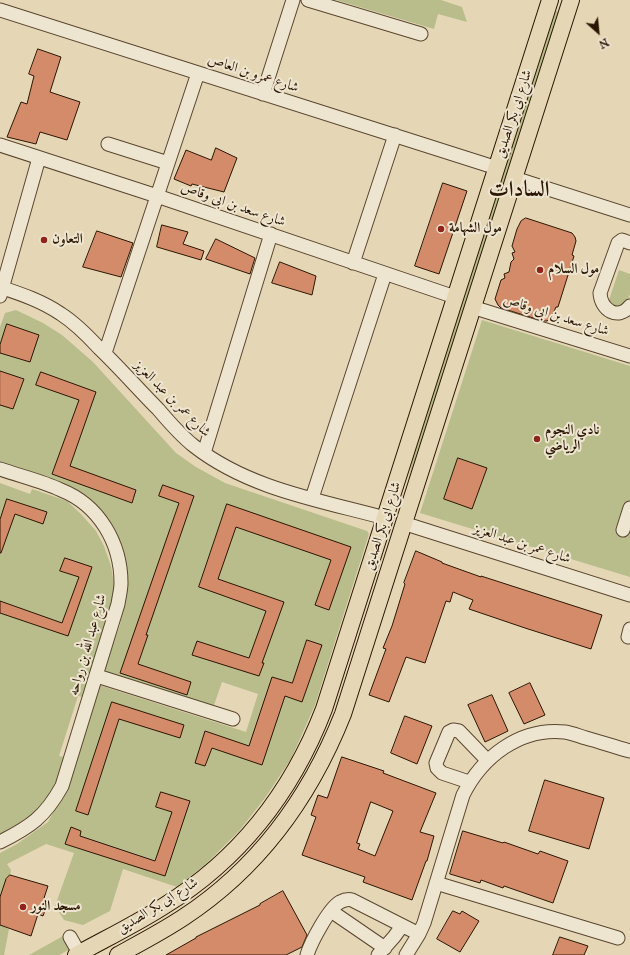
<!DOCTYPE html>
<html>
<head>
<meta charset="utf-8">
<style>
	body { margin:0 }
	#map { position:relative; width:630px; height:955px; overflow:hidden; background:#e5d7b6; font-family:"IM FELL Great Primer",serif }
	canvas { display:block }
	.north { position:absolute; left:578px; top:12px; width:40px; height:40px; -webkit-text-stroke:3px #eee5d0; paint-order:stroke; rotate:153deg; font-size:11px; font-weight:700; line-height:16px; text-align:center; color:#2b1602 }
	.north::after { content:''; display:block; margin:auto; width:14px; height:18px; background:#2b1602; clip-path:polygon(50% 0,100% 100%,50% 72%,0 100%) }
</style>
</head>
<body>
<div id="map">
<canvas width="630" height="955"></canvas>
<div class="north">N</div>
</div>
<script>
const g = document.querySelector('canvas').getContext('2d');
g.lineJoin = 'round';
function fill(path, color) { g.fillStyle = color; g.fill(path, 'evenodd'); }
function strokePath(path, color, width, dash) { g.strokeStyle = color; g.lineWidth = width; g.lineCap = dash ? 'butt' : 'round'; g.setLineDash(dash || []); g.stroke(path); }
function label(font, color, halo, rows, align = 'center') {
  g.font = font + ' "IM FELL Great Primer",Amiri,serif'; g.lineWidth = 4; g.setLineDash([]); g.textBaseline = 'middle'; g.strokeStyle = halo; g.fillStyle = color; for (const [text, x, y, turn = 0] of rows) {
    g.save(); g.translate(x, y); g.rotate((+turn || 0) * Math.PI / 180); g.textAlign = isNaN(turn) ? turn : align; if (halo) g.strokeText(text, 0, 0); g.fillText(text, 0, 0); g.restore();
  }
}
const green = new Path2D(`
	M336 0H441L462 7 467 22 438 14 434 29Z
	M559 11 421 443 408 480 417 441 553 12Z
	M619 270 630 274V294L624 312 607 306Z
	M16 310 43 323 62 335 93 362 176 453 196 467 225 483 367 531 369 534 315 705 291 759 265 798 239 831 206 864 177 887 123 869 110 911 83 925 64 920 55 906 74 853 46 844 7 864 11 870 10 875 6 879 0 897V853L17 844 48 822 55 809 63 799 99 685 246 732 258 694 222 682 212 711 101 676 120 625 128 582 122 551 85 500 61 483 0 462V327L5 313Z
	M482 320 630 366V577L420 513Z
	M0 483 30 494 32 489 67 501 81 514 96 531 104 546 111 566 114 584 113 602 83 697 78 696 59 756 64 757 58 774 63 782 38 812 0 839Z
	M0 925 9 929 4 955H0Z
	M72 931 80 944 59 955H29Z`);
const building = new Path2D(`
	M38 49 61 57 50 92 80 102 67 140 40 132 36 144 7 137 21 102 27 104 34 76 29 74Z
	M216 148 237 158 224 192 192 184 191 186 174 179 186 150 211 160Z
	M443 183 467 191 439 274 415 266Z
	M526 218 572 233 575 237 576 241 572 255 574 256 558 307H556L551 318 547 321H543L501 308 498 305 495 299 501 280 505 278 504 274 509 272 511 262 514 259 512 253 515 252 512 246 517 229 521 221Z
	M162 225 188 232 183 244 204 251 201 260 157 247Z
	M97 231 133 243 121 277 83 267Z
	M216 239 255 258 250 274 206 259Z
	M280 262 316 276 312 295 272 283Z
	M7 324 39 335 30 362 0 353V345Z
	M0 371 24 379 13 409 0 405Z
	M41 372 96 392 70 466 136 490 132 503 52 474 79 400 36 385Z
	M458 458 487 468 472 509 444 499Z
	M163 485 194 496 146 635H148L138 664 191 682 187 695 120 673 179 503 159 496Z
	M7 499 47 512 43 524 15 514 1 553H0V520Z
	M227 504 351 547 329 610 315 605 331 560 236 527 218 579 284 602 262 663H264L259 676 192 655 197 641 249 658 266 611 199 587Z
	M416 551 442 562V563L481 577V576L602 615 591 649 525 628 469 609 473 600 453 592 450 602 446 601 425 663 406 657 389 702 369 695 386 649 383 648 392 626 405 584 404 583Z
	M65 558 92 567 68 636 0 613V601L62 623 79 577 60 571Z
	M307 640 322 645 302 702 285 696 262 765 212 748 205 766 195 763 205 731 249 746 272 677 292 683Z
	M530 683 545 715 524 724 509 693Z
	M492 695 508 731 485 742 468 705Z
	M112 702 184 725 180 738 119 719 88 815 76 811Z
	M405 716 432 726 417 764 391 753Z
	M342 757 384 771 383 773 436 793 420 832 434 836 427 861H426L412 900 363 882 365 877 302 855 316 817 311 815 318 795 327 798ZM371 802 393 811 375 856 358 849 360 844 357 843Z
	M545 780 604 798 589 849 529 831Z
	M161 792 190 801 165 876 65 844 71 827 81 831 80 836 155 861 172 812 156 807Z
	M463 831 503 843 504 842 538 854 540 851 568 861 553 903 504 886 503 888 481 880 480 883 450 874Z
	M10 875 48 886 44 898 49 900 43 916 38 914 31 936 0 925V897L6 879Z
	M283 891 307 935 302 947 286 955H166L196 938V937L260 905V904Z
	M453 911 460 914 462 911 479 921 460 952 437 939Z
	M560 937 588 946 584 955H553Z`);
const minor = new Path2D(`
	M308 0 421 34
	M0 10 497 168
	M263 94 293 0
	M108 144 168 163
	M0 145 157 196 455 297
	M514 178 630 215
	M630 243 622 240 618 243 600 293C601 310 618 321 630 306
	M353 263 395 135
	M0 287C21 294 42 301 61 314 75 323 87 335 99 348 119 367 138 389 158 409 169 422 180 435 194 446 249 489 319 500 385 518
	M0 296 39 158
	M472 307 630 356
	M105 353 198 73
	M204 453 271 234
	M0 469C20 476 42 481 61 490 99 505 121 543 121 583 121 590 119 597 118 604L62 786C45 817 30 827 0 842
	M312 498 385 274
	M403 523 630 595
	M623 530 630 508
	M628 637 630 629
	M97 676 233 719
	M469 782 442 773 437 768 436 763 449 732 453 730 459 731 487 760
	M436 883 618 938
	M331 911 385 948
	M70 937 79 953
	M307 955C311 942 329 908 340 902 344 900 348 899 352 900L419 934
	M378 955 394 937 402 926
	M406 955 419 934 424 923 463 795C482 757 520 727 565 732 572 733 579 736 586 738 601 742 615 747 630 751`);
const major = new Path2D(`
	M76 955C105 939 136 924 164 906 240 859 292 792 324 709L550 0
	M118 955C140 943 163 931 184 917 260 867 310 797 343 714L571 0`);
const markers = [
	[441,229,4,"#8f2418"],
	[44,240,4,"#8f2418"],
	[540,270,4,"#8f2418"],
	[537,439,4,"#8f2418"],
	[23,907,4,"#8f2418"]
];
const streetNames = [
	["شارع عمرو بن العاص",253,74,18],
	["شارع ابى بكر الصديق",514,114,-72],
	["شارع سعد بن ابى وقاص",233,205,19],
	["شارع سعد بن ابى وقاص",556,316,17],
	["شارع عمر بن عبد العزيز",172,399,45],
	["شارع ابى بكر الصديق",383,526,-72],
	["شارع عمر بن عبد العزيز",522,544,18],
	["شارع عبد الله بن رواحه",88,645,-74],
	["شارع ابى بكر الصديق",158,906,-32]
];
const poiNames = [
	["مول الشهامة",449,229],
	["التعاون",52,240],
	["مول السلام",548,270],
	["نادي النجوم",545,431],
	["الرياضي",545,447],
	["مسجد النور",31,907]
];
const townNames = [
	["السادات",519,191]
];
fill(green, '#b8bd8b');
fill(building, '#d48b6a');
strokePath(building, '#2b1602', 1);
strokePath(minor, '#5a462f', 15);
strokePath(major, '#2b1602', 18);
strokePath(minor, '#eee5d0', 13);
strokePath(major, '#e5d7b6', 16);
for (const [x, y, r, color] of markers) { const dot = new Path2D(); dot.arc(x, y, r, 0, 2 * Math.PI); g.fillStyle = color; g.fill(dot); strokePath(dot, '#eee5d0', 1.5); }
label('14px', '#2b1602', '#eee5d0', streetNames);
label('bold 14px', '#2b1602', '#eee5d0', poiNames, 'left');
label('bold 22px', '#2b1602', '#eee5d0', townNames);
</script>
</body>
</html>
